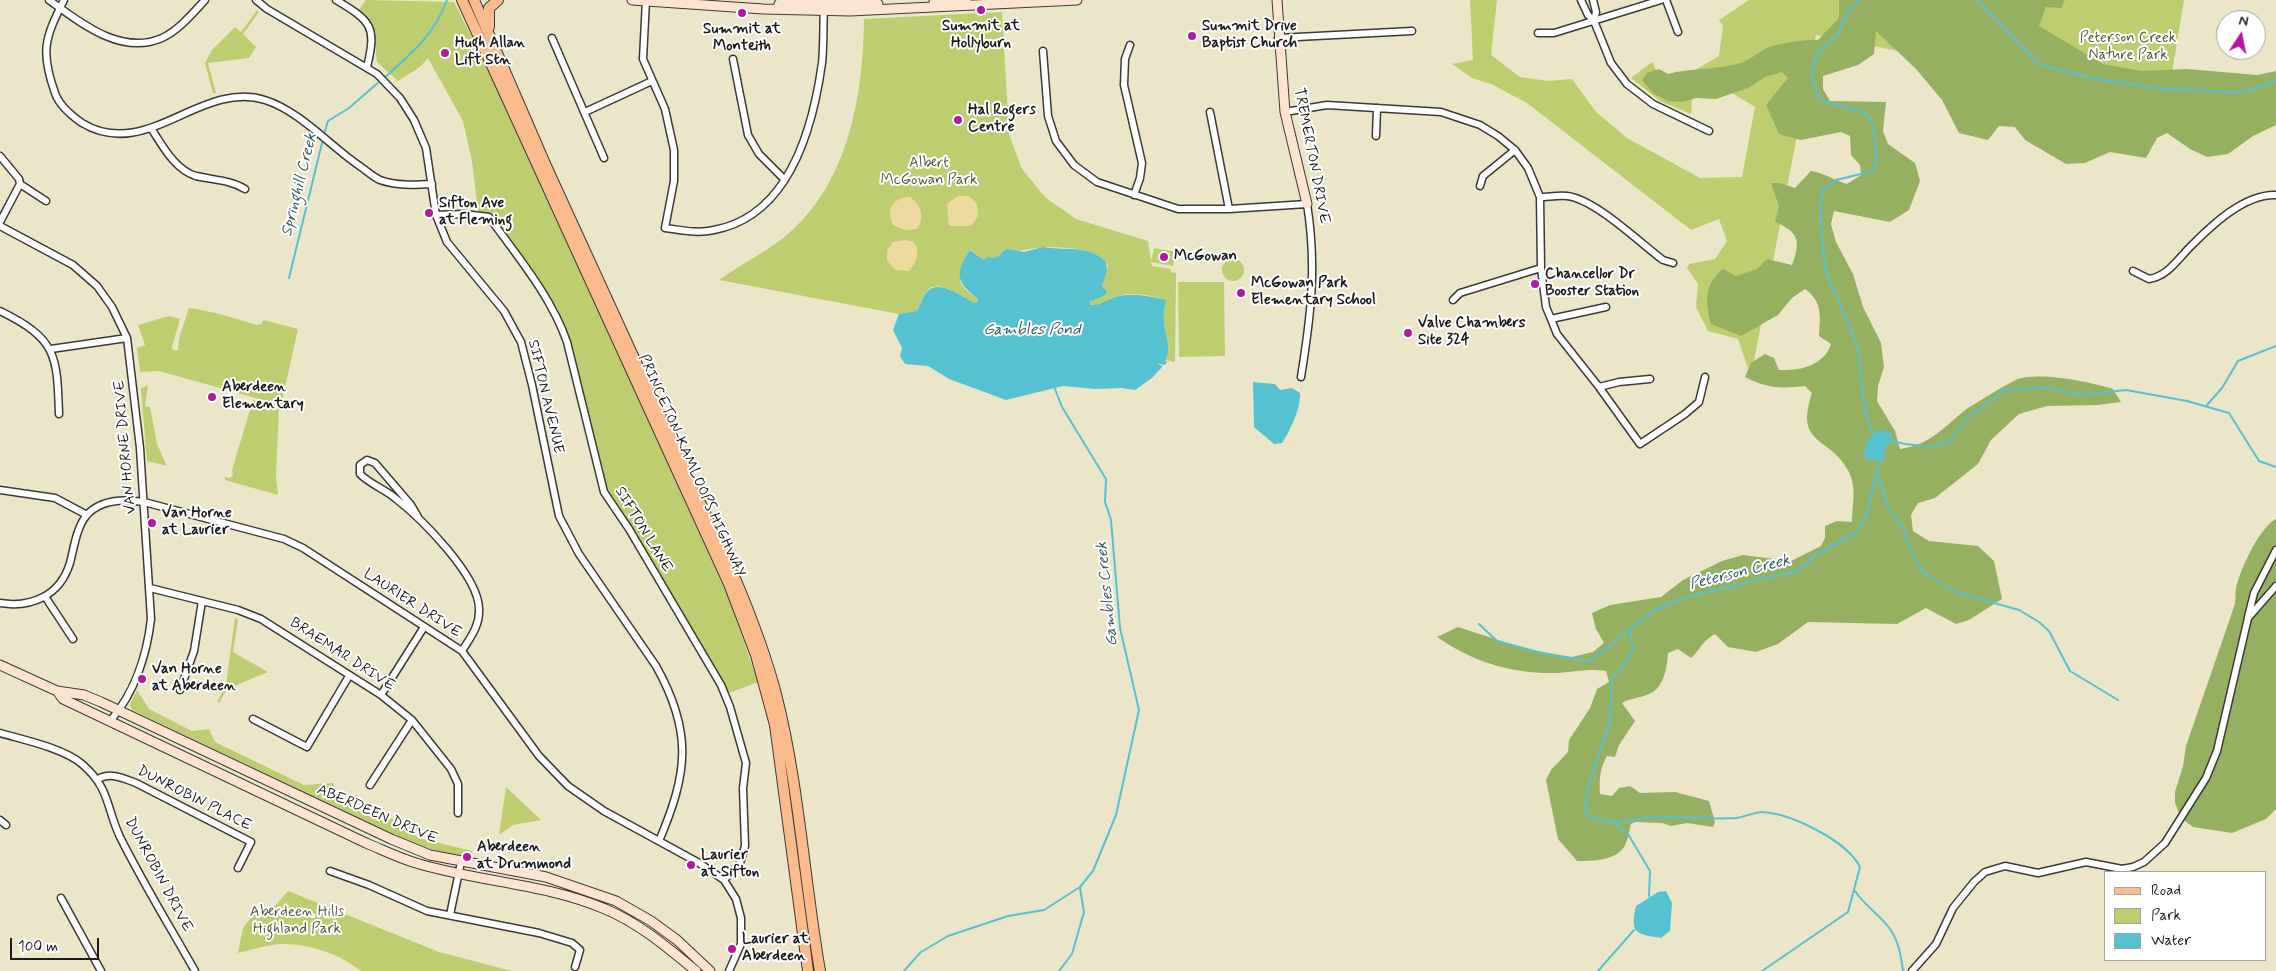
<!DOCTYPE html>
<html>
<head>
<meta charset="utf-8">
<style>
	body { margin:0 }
	#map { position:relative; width:2276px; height:971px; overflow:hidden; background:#ece6c9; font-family:Mynerve,sans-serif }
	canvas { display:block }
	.legend { position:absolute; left:2104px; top:871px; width:162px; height:90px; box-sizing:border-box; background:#fff; border:1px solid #a4a4a4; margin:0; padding:6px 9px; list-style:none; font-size:15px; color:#1c1c1c }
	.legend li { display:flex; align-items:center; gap:10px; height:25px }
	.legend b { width:25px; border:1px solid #a4a4a4 }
	.north { position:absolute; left:2216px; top:10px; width:50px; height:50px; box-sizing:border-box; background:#fff; border:1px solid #a4a4a4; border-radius:50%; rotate:11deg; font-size:14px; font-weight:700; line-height:20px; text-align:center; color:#1c1c1c }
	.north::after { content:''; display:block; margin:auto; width:18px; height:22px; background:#b5179e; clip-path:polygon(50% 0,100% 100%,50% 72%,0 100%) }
	.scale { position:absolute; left:10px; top:938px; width:89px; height:22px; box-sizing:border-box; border:2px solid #1c1c1c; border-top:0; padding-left:6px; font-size:15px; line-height:18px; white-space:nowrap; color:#1c1c1c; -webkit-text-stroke:4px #fff; paint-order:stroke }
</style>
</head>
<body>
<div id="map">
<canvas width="2276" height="971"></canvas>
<ul class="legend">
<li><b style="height:6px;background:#fbbb8d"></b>Road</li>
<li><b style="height:14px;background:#becd70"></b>Park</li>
<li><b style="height:14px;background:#56c1d1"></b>Water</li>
</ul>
<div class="north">N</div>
<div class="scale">100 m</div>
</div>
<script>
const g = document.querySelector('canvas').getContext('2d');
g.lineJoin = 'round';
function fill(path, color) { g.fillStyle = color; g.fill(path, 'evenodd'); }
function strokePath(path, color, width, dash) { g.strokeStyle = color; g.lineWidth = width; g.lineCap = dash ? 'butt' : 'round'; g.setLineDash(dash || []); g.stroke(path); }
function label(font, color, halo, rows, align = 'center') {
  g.font = font + ' Mynerve,sans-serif'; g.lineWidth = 4; g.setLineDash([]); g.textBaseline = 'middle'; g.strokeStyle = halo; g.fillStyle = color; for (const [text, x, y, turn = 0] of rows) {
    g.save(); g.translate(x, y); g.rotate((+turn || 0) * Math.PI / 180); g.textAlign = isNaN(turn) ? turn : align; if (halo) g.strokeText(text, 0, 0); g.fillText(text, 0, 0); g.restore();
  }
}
const green = new Path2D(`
	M366 0 454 2 509 111 728 597 758 682 727 694 606 488 559 311 497 220 486 212H478L472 161 463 121 428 58 420 67 398 81 377 62 374 31 367 20 358 11Z
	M1470 0H1497L1491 55 1520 77 1548 81 1572 79 1596 112 1627 138 1700 178 1742 177 1755 107 1724 88 1693 87 1691 114 1660 101 1631 78 1652 62 1658 74H1688L1719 56 1723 26 1719 20 1749 0H2184L2167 103 1816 35 1751 377 1738 339 1708 331 1696 307 1698 284 1687 268 1689 264 1715 259 1727 241 1719 219 1691 230 1527 103 1491 84 1472 78 1452 64 1473 60Z
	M257 10 259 12 243 34 256 47 249 58 208 63 216 93H213L205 63 212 50 235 27 241 32Z
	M1002 12 1009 134 1022 169 1046 198 1076 219 1148 241 1151 261 1154 248 1176 252 1173 266 1151 262 1152 266 1171 269V272L1176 273 1175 362 1165 360C1173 350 1164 332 1164 320 1163 313 1165 306 1165 300 1151 295 1129 291 1114 297 1105 300 1100 307 1089 305V302L1104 296 1108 292 1102 286 1108 266C1099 246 1054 246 1037 248 1025 249 1019 253 1007 249L999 257 984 260 971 250C965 257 956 276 962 285 966 291 972 295 978 299L977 303H975C963 298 942 280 929 289 923 294 921 305 917 311L899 314 719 280C741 264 767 252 788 234 849 181 863 96 864 19Z
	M1222 270a11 11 0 1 1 22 0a11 11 0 1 1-22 0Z
	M1178 282H1224L1225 356 1179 357Z
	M189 308C211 311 234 318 257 325L261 324 264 320 298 329 281 405 159 371 140 372 137 348 145 345 138 325 169 316 180 319 172 347 173 350H178L179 338Z
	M148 385 145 406 150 407 157 444 167 466 147 461 141 389Z
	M253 400 279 407 276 476 278 495 225 480V477L229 478 233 476 232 470Z
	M235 618 238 619 233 652 268 672 227 689 219 703 217 702 226 685Z
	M137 690 149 709 192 731 209 729 215 742 304 785 333 783 338 801 378 820 401 818 418 838 472 851 471 857 437 851 405 840 132 710 130 704Z
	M506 787 541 820 513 825 499 835Z
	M288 891 439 952 512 971H361C340 954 308 943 280 944 266 945 251 950 238 953L243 928 254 914 276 905Z`);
const forest = new Path2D(`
	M1839 0H2065L2061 8 2046 7 2039 26 2103 64 2141 71 2187 69 2257 75 2276 71V125L2253 136 2228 154 2207 157 2190 149 2167 133 2157 138 2146 158 2110 152 2085 163 2066 164 2025 140 2015 127 1999 126 1988 140 1959 133 1942 100 1916 69 1876 31 1874 54 1858 65 1823 76V89L1830 101 1886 102 1883 131 1888 144 1915 163 1920 181 1909 210 1890 222 1834 211 1831 224 1836 242 1853 274 1863 307 1881 343 1884 367 1878 386 1877 401 1895 431 1900 449C1933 444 1944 426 1968 408 1978 402 2008 383 2018 379 2043 372 2089 382 2113 389L2121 402 2098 405 2047 406 2019 414 1991 440 1978 464 1935 498 1918 503 1911 515 1913 531 1929 541 1978 546 1994 561 2002 599 1969 620 1956 624 1926 608 1897 624 1808 622 1778 644 1756 652 1728 647 1715 634C1703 640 1700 650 1691 658L1678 649 1668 653C1667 668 1664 688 1649 694 1640 698 1631 698 1622 703L1635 721 1619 745 1615 757 1607 756C1600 768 1599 780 1600 794L1612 796 1619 788 1630 786 1640 793 1675 792 1709 801 1715 822 1713 827 1687 823 1671 826 1662 823 1635 822 1631 824C1629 831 1628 841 1624 847 1615 861 1592 861 1577 861L1558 839 1546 780 1551 770 1568 752 1569 740 1590 708 1597 689 1609 682 1606 671C1588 668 1574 672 1556 673 1512 674 1473 662 1437 637L1458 627 1526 649 1572 657 1593 652 1604 643 1596 629 1592 613 1610 605 1661 597 1683 580 1722 561 1743 555 1791 561 1821 546 1825 538V526L1837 521 1852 522C1852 505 1857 488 1849 472 1830 435 1794 447 1812 393L1805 386C1781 389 1766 388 1745 377L1751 363 1765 354 1774 358 1779 370C1799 371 1824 366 1831 344L1819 336C1820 316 1823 302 1805 289L1792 298 1778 315 1741 336 1711 324C1705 301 1704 285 1723 269L1736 276 1757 269 1767 259 1792 265C1801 241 1799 232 1775 222L1779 206 1771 183H1780L1795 188 1811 171C1824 173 1834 180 1847 184L1861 175 1860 165 1851 155 1850 136 1841 132 1801 140 1779 134 1766 105 1788 78 1782 72 1765 77 1748 88 1716 99 1696 98 1682 102 1668 101 1654 94 1642 80 1647 73 1659 69 1668 74C1690 68 1714 70 1737 64 1747 62 1756 54 1765 49 1775 44 1807 39 1818 40L1839 18Z
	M2276 519V809L2266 819 2232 833 2193 827 2181 818 2175 803V792L2183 766 2186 746 2235 604C2236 597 2235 590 2237 584 2242 566 2260 527 2276 519Z`);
const sand = new Path2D(`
	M958 196H969L977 204 978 216 971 226H949L947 204Z
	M909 197C920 202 927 219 916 229L904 230 893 225C886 210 892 198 909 197Z
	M905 240C908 241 911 241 913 242 922 248 916 266 908 271L896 270 887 261V250L893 242Z`);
const water = new Path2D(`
	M1043 247C1063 251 1089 244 1106 262L1107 271 1102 286 1108 292 1104 296 1089 302 1090 305C1101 306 1105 300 1115 297 1130 292 1151 296 1166 300 1165 306 1163 313 1164 320 1164 332 1173 350 1165 360L1167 362 1165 365 1156 363 1163 366 1152 378 1135 390 1121 388 1095 389 1063 386 1006 400 949 379 928 366 905 364 900 356 902 348 893 330 899 314 917 311C921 305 923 294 929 290 942 280 963 298 975 303H977L978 299C955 281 955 274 970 250L984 260 988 257C999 260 999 254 1007 249L1024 252Z
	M1253 382 1275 384 1280 390 1292 388 1300 393C1301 408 1290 431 1282 443L1274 444 1254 427Z
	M1882 430 1891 432 1890 443 1886 446 1883 461 1870 460 1864 456C1865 443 1869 435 1882 430Z
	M1666 891 1672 903 1670 931 1661 938C1635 934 1630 933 1636 906L1658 892Z`);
const stream = new Path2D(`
	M1859 0 1850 9 1838 34 1818 52 1811 75 1818 96 1823 101 1864 113 1870 117 1874 131 1877 160 1873 171 1836 180 1823 190 1820 209 1825 269 1858 347 1865 411 1874 436
	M1977 0 2040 65 2101 80 2164 89 2238 92 2253 90 2276 80
	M384 78C410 55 435 34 447 0
	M324 134 328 121 349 108 380 81
	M289 278 323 139
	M2206 406 2222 388 2238 361 2276 346
	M1889 440 1905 444 1935 447 1950 441 1967 418 2005 390 2049 388 2081 395 2126 390 2187 401 2229 413 2259 461 2276 467
	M1878 475 1888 507 1903 527 1912 555 1924 573 1955 592 2019 610 2039 622 2049 631 2070 671 2118 700
	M1479 624 1497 641 1549 655 1590 661 1653 611 1687 597 1800 570 1814 556 1856 533 1868 512 1879 460
	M1630 631 1633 649 1623 666 1612 678C1610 691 1612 705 1610 718 1606 741 1578 796 1588 816 1617 828 1627 819 1656 817 1682 816 1710 820 1736 818 1745 817 1754 812 1763 812 1792 814 1847 841 1860 867L1848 912 1762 971
	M1614 823 1628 834 1650 871 1649 896
	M1855 891C1865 906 1880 915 1890 929 1899 942 1901 956 1903 971
	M904 971 921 952 948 936 1008 916 1044 910 1080 887 1093 871 1116 815 1139 710 1120 628 1111 520 1105 502 1106 479 1062 407 1055 389
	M1059 971 1072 954 1084 912 1080 888
	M1598 971 1634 930`);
const street = new Path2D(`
	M49 0C81 23 121 56 162 38 179 30 193 13 205 0
	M64 0C45 38 40 51 55 93 59 105 72 116 82 123 147 162 200 80 265 100 300 111 331 147 361 167 367 171 373 177 380 180 397 186 414 185 432 184
	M256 0 267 9 377 74 400 98 414 120 426 148 436 215 447 242 504 311 521 342 532 385 559 516 579 554 656 666C693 732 688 773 659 841
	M336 0C371 21 377 26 367 67
	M646 0 643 59 665 109 674 150V181L665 228C681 230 697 234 714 230 789 216 813 128 822 63 824 45 823 25 824 6
	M1581 0 1588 15 1594 21 1611 63 1627 84 1653 104 1709 131
	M1593 0 1596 12 1594 21
	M1666 0 1678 32
	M1538 33H1554L1661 0
	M552 38 604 158
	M1278 38 1412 31
	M1130 45 1125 59 1124 85 1142 163 1140 178 1134 195
	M1043 51 1048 116 1056 141 1074 165 1097 182 1178 209H1229L1307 204C1317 266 1311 315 1301 377
	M733 59 748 135 759 154 784 179
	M585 112 652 81
	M1210 112 1229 209
	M1285 112 1327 105 1441 112 1480 125 1498 136 1515 150 1528 168 1540 197 1541 268 1546 307 1551 319 1557 334 1599 387 1640 444 1685 414 1699 402 1705 377
	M151 128C162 145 175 170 196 176 213 180 231 180 245 189
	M1376 136 1377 108
	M0 156 19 179 20 184 46 201
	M1480 186 1483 176 1515 150
	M1540 197C1548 197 1558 195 1567 196 1595 199 1640 243 1663 260L1673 263
	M436 215 464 214 489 217C517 256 551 296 567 342L604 492 629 529 721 685 730 707 746 763 743 788 745 846 740 863 724 880
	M0 222 20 184
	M0 226 73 265 97 286 112 307 127 338 140 448 151 619C147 654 135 692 111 720
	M2133 271 2149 279C2168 276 2178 259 2191 246 2212 225 2244 194 2276 195
	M1453 300 1460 293 1541 268
	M0 311C57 339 57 355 59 414
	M1551 319 1606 307
	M51 349 127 338
	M1599 387 1619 382 1650 379
	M0 490 55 498 87 515
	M418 517 411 505 375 463 367 460 360 465V474C370 484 384 489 395 498 421 518 479 576 479 609 480 626 470 638 462 651
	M150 588 238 610 261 619 381 695 412 720 451 769 458 784V813
	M46 598 73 639
	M0 603C31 608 60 596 70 563 74 548 76 529 86 516 100 499 125 499 144 502L284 539 303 548 462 651 539 756 568 786 604 811 699 863 724 880 736 899 741 918V944L729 971
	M2248 617 2254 593 2276 550
	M180 690 194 651 202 601
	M381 695 424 627
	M253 719 307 747 349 676
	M0 733C24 740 63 748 82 764 110 788 106 807 120 837 143 883 170 927 195 971
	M98 779C110 772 123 778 136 783L251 842 238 868
	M370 785 412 720
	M0 820 6 825
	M330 871 369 885 427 911 539 933 572 943 580 950 575 967
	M61 898 101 971
	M450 915 461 862
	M1912 971 1936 944 1953 908 1974 882 1985 872 2005 866 2038 873 2086 862 2122 869 2133 867 2144 862 2165 843 2206 778 2217 751 2248 618 2276 586`);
const secondary = new Path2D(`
	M632 0 763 9 850 11 1077 0
	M1277 0 1285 112 1307 204
	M934 2 966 0
	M779 4H878
	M0 665 57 691 63 699 366 843C383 850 399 858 416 863 478 882 544 883 605 909 639 923 668 948 696 971
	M57 691 84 695 101 702 391 839 430 855 546 877 616 901 651 921 677 940 710 971`);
const primary = new Path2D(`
	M462 0 729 584 756 655 775 725 808 971
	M474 0 546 166 737 583C752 619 766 656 776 694 799 784 804 879 820 971
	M489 27V8L498 0`);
const markers = [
	[981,10,5,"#b5179e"],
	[742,13,5,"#b5179e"],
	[1192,36,5,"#b5179e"],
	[445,53,5,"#b5179e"],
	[958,120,5,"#b5179e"],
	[429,213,5,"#b5179e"],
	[1164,257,5,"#b5179e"],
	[1535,284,5,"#b5179e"],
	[1241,293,5,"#b5179e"],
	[1408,333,5,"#b5179e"],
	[212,397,5,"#b5179e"],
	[152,523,5,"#b5179e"],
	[142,679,5,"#b5179e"],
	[467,857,5,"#b5179e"],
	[691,865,5,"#b5179e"],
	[732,949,5,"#b5179e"]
];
const poiNames = [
	["Summit at",981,27,"center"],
	["Hollyburn",981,44,"center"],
	["Summit Drive",1202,27],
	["Baptist Church",1202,44],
	["Summit at",742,30,"center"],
	["Monteith",742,47,"center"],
	["Hugh Allan",455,44],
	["Lift Stn",455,61],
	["Hal Rogers",968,111],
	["Centre",968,128],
	["Sifton Ave",439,204],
	["at Fleming",439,221],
	["McGowan",1174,257],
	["Chancellor Dr",1545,275],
	["Booster Station",1545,292],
	["McGowan Park",1251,284],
	["Elementary School",1251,301],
	["Valve Chambers",1418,324],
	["Site 324",1418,341],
	["Aberdeen",222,388],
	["Elementary",222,405],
	["Van Horne",162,514],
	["at Laurier",162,531],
	["Van Horne",152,670],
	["at Aberdeen",152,687],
	["Aberdeen",477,848],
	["at Drummond",477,865],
	["Laurier",701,856],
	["at Sifton",701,873],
	["Laurier at",742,940],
	["Aberdeen",742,957]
];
const parkNames = [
	["Peterson Creek",2128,39],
	["Nature Park",2128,56],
	["Albert",929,164],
	["McGowan Park",929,181],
	["Aberdeen Hills",297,913],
	["Highland Park",297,930]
];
const streetNames = [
	["TREMERTON DRIVE",1311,156,79],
	["SIFTON AVENUE",545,397,77],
	["VAN HORNE DRIVE",126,447,-95],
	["PRINCETON-KAMLOOPS HIGHWAY",691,466,66],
	["SIFTON LANE",643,530,59],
	["LAURIER DRIVE",412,604,33],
	["BRAEMAR DRIVE",342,655,33],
	["DUNROBIN PLACE",194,799,27],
	["ABERDEEN DRIVE",377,815,23],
	["DUNROBIN DRIVE",158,875,62]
];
const waterNames = [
	["Springhill Creek",300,185,-76],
	["Gambles Pond",1032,331],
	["Peterson Creek",1740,573,-14],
	["Gambles Creek",1108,594,-96]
];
fill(green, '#becd70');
fill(forest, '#96b062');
fill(sand, '#eeda9e');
fill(water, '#56c1d1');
strokePath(stream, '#56c1d1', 2);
strokePath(street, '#3b3a36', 9);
strokePath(secondary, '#3b3a36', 11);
strokePath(primary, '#3b3a36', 12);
strokePath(street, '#fff', 6);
strokePath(secondary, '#fde4d1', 9);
strokePath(primary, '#fbbb8d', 10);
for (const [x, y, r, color] of markers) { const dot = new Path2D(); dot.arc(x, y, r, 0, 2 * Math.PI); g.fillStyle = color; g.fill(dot); strokePath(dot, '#fff', 2); }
label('bold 15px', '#1c1c1c', '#fff', poiNames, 'left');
label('15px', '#555a39', '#fff', parkNames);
label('15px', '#1c1c1c', '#fff', streetNames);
label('italic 16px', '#335e64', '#fff', waterNames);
</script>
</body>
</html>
